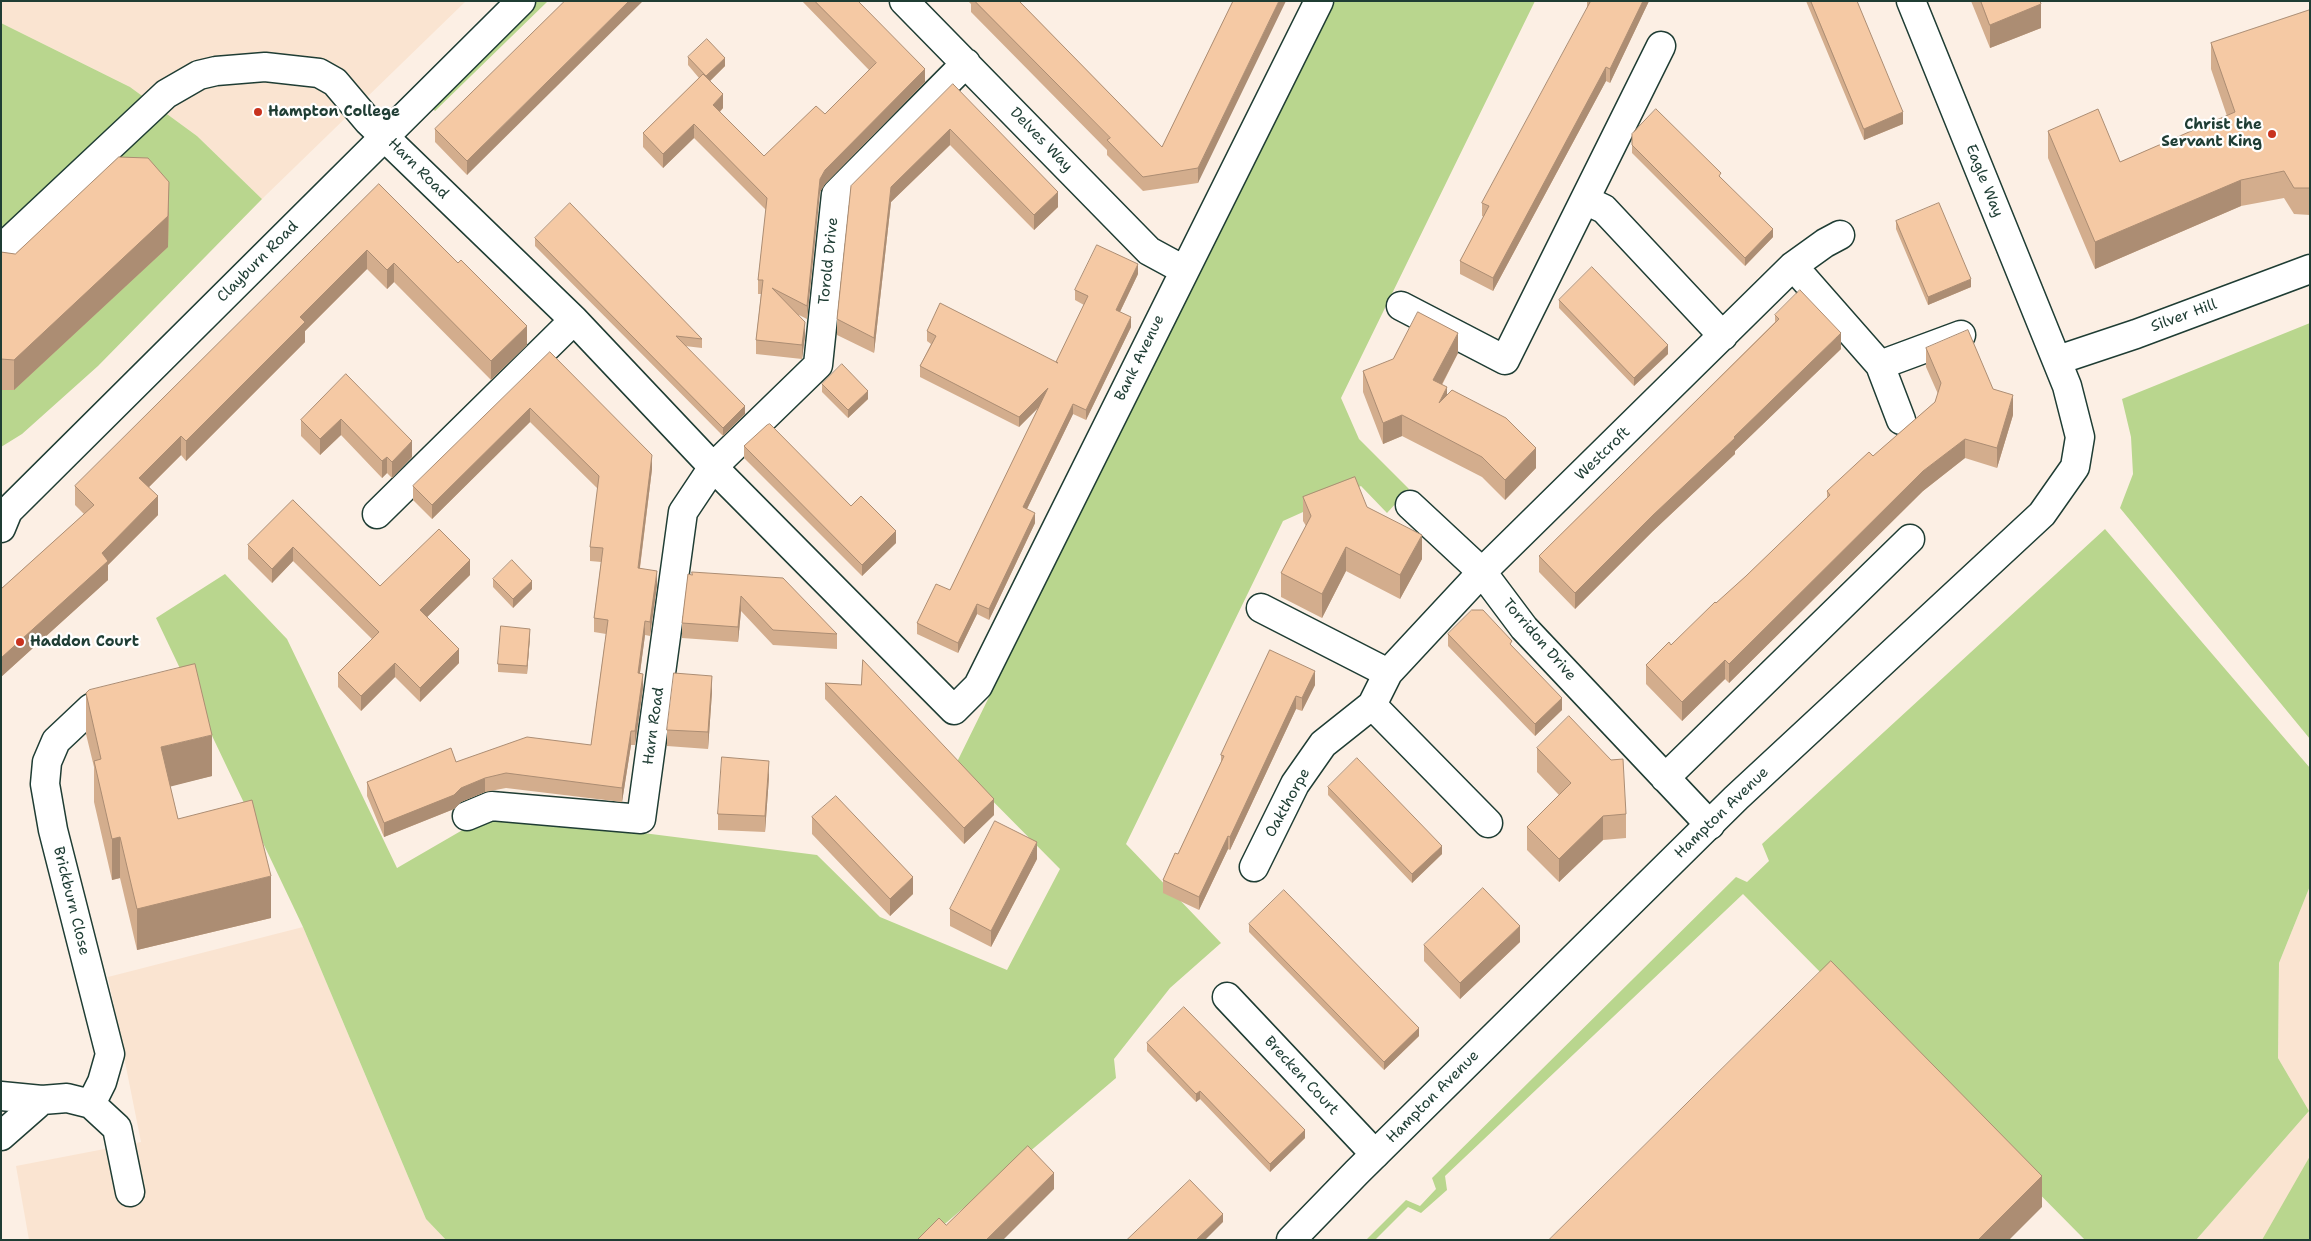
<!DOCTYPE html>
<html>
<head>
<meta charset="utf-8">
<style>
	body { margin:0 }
	#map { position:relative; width:2311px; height:1241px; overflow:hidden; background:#fcefe4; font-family:"Shantell Sans",sans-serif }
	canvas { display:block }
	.frame { position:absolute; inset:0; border:2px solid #1f3d34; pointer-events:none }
</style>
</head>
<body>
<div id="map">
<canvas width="2311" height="1241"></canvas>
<div class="frame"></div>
</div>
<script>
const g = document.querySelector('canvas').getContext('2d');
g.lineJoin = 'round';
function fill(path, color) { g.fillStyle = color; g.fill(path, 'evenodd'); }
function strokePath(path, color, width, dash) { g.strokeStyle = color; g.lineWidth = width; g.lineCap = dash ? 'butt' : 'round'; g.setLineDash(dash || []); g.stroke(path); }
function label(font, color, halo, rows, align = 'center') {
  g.font = font + ' "Shantell Sans",sans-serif'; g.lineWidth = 4.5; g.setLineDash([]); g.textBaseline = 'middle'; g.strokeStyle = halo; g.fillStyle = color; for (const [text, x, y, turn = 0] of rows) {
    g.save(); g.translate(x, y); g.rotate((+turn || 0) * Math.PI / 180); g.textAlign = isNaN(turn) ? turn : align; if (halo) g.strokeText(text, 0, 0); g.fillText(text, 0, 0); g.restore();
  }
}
const built = new Path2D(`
	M1 1H466L262 199 197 136 130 87 1 23Z
	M2310 886V1240H2196L2309 1111 2278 1058 2279 963Z
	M303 927 426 1219 446 1240H29L16 1166 141 1142 108 977Z`);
const green = new Path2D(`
	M528 1H548L435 111 426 101Z
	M1332 1H1535L1341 398 1359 439 1409 489 1387 513 1361 486 1283 521 1126 844 1221 943 1170 988 1114 1059 1116 1078 926 1240H446L426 1219 303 927 156 618 225 574 287 639 397 868 466 828 493 814 817 855 880 917 1007 970 1060 869 956 764Z
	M1 23 130 87 197 136 262 199 98 366 22 434 1 447Z
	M2310 323V739L2120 508 2133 474 2131 437 2122 399Z
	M2105 529 2310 768V886L2279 963 2278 1058 2309 1111 2196 1240H2085L1743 894 1445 1176 1447 1190 1421 1213 1408 1207 1375 1240H1366L1406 1200 1420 1206 1436 1189 1432 1178 1736 877 1747 882 1769 861 1762 844Z
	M2310 1156V1240H2262Z`);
const street = new Path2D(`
	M904 1 1149 251 1184 270
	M1585 200 1604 209 1723 336
	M6 244 166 94 199 75 216 71 265 67 319 73 335 82 368 121 574 320 713 467 954 710 978 686 1319 1
	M1793 266 1880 365 1901 420
	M1401 306 1505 360 1661 46
	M1880 365 1961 335
	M1410 505 1482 572 1524 628 1710 825
	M377 514 574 320
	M1261 608 1388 673
	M1372 705 1488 823
	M1665 778 1910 539
	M467 816 491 806 641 819 683 512 713 467 818 365 836 194 966 63
	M1254 867 1295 784 1323 744 1372 705 1388 673 1482 572 1793 266 1825 243 1840 235
	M1227 997 1375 1154
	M1 1096 42 1100 1 1136
	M42 1100 67 1098 91 1104 102 1082 110 1054 53 830 45 784 47 762 56 741 91 708
	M91 1104 117 1128 130 1192`);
const secondary = new Path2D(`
	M2058 360 2136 334 2310 269
	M1 528 8 511 521 1
	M1291 1240 1357 1172 1736 798 2042 514 2075 467 2080 437 2067 386 1911 1`);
const wall = new Path2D(`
	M565 1 467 175 435 142V129Z
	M802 1H858L925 82 825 184 820 192 807 319 799 315 805 336 802 359 756 354V340L761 294H758V280L766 210 694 138 663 168 643 147V133L699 78 688 65V57L725 66 710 81 723 108 720 112 764 156 825 114 869 70Z
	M968 1H1019L1162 147 1233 1 1198 183 1143 191 1107 155V150L971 12V4Z
	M1587 1H1649L1610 83 1606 81 1493 291 1460 274V261L1484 217 1482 216V203L1587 9Z
	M1806 1H1857L1903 124 1864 140Z
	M1971 1H2040L2041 28 1990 48Z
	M2310 10V215L2294 214 2284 198 2241 206 2095 269 2048 158V131L2120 162 2227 116 2211 69V43Z
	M953 84 1058 207 1034 230 950 145 891 202 874 353 837 335V319L851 186Z
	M1632 134 1721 178 1773 237 1745 266 1632 153Z
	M379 184 527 345 491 380 394 282 387 289 367 269 305 331V342L186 461 181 455 149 487 158 515 108 565V580L1 677V589L84 514 75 505V486Z
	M169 212 168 247 14 390H1V252L15 254Z
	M1896 221 1971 287 1928 305 1896 229Z
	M535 238 702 339V348L685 346 745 414 723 436 535 246Z
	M1138 274 1120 312 1131 327 1086 420 1073 414 1027 509 1035 523 989 620 977 614 958 653 917 634V623L950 590 1039 407 1019 427 920 377V366L931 344 927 341V331L1056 363 1084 305 1075 300V290Z
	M1559 300 1668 354 1634 386 1559 308Z
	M1775 315 1841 349 1735 451V454L1653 531 1575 609 1539 572V556L1775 322Z
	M1926 348 1993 389 2013 415 1997 468 1965 458 1923 491 1729 683 1725 679 1682 721 1646 684V665L1671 645 1746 576 1827 498V491L1873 456 1935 402 1938 394 1926 367Z
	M550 352 652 469 640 568 657 585 650 636 645 635 640 673 643 688 635 745H631L622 802 506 788 485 792 461 802 454 809 384 837 367 796V782L456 762 591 745 606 634 594 632V618L601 562 590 561V547L598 489 530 422 432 519 413 500V486Z
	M1458 353 1442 385 1447 396 1536 468 1505 500 1482 477 1402 436 1383 444 1363 392V371Z
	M346 374 412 457 392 478 387 473 382 478 341 435 320 455 301 436V420Z
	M822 384 868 399 848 418 822 392Z
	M744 446 851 506 896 543 862 576 744 458Z
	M1303 497 1367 507 1422 559 1400 599 1346 571 1322 618 1281 597V573L1306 526 1303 521Z
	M293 500 380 586 470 575 427 617 459 663 420 702 395 677 361 711 338 687V673L372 639 293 561 272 583 248 559V545Z
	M688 574 837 634V649L773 645 741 611 738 642 682 638V623Z
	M493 579 532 589 513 608 493 587Z
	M1448 634 1512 647 1562 710 1535 736 1448 646Z
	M530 637 527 674 498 672V664Z
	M1270 650 1315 685 1302 711 1296 709 1230 850 1228 849 1199 910 1163 893V880L1178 854 1221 762V755Z
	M825 683 861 685 994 815 964 844 825 699Z
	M712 692 708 749 667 746V730Z
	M86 693 212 776 170 786 178 819 271 918 137 950 120 878 112 880 94 802V767L86 734Z
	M1537 748 1626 814V838L1603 840 1559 882 1527 850V827L1559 795 1537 772Z
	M769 777 765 832 718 830V814Z
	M1328 787 1442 854 1412 883 1328 795Z
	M812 817 913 894 890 916 812 834Z
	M1037 859 991 947 950 926V909Z
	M1249 924 1419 1036 1384 1070 1249 932Z
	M1520 942 1460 999 1424 961V945Z
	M1147 1043 1305 1138 1270 1172 1200 1099 1196 1102 1147 1051Z`);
const shadedWall = new Path2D(`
	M629 1H643L467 175V161Z
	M1279 1H1286L1198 183V168Z
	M1643 1H1649L1610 83V69Z
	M2041 4V28L1990 48V25Z
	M725 58V66L706 85V76Z
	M1606 67V81L1493 291V278Z
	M925 69V82L825 184 820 192 807 319V306L820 179 825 170Z
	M723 94V108L713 118V105Z
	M1903 112V124L1864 140V129Z
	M694 124V138L663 168V154Z
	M950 129V145L891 202 874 353V338L891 187Z
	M2241 180V206L2095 269V242Z
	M169 182 168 247 14 390V360Z
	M1058 192V207L1034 230V215Z
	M1773 229V237L1745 266V258Z
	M367 250V269L305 331V342L186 461V441L300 317Z
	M394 263V282L387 289V270Z
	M1138 264V274L1116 320V310Z
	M1971 279V287L1928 305V297Z
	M1131 317V327L1086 420V410Z
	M805 322V336L802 359V345Z
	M527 326V345L491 380V361Z
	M1458 333V353L1433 401V380Z
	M1841 333V349L1735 451V454L1653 531 1575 609V593L1653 515Z
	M1668 345V354L1634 386V378Z
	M1447 387V408L1439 403Z
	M1048 388V398L1019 427V417Z
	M868 391V399L848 418V410Z
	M2013 395V415L1997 468V448Z
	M1073 404V414L1023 517V507Z
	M745 406V414L723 436V428Z
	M530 408V422L432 519V505Z
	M1402 415V436L1383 444V423Z
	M341 419V435L320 455V439Z
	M181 436V455L139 497V478Z
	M1965 439V458L1923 491 1729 683V664L1923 471Z
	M412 441V457L392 478V462Z
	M1536 448V468L1505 500V480Z
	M652 455V469L638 582V568Z
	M387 457V473L382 478V461Z
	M158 496V515L108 565V580L1 677V658L102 553Z
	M1035 513V523L989 620V609Z
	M896 531V543L862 576V565Z
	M1422 535V559L1400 599V575Z
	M293 547V561L272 583V569Z
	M1346 547V571L1322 618V594Z
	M470 560V575L420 624V610Z
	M657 571V585L650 636V622Z
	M532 581V589L513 608V599Z
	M741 596V611L738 642V627Z
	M977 604V614L958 653V643Z
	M645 621V635L638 687V673Z
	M530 629V637L527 674V666Z
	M459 649V663L420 702V688Z
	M1725 660V679L1682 721V702Z
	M395 663V677L361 711V696Z
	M1315 671V685L1302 711V698Z
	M643 674V688L635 745V731Z
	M712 676V692L708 749V732Z
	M1296 696V709L1230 850V837Z
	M1562 698V710L1535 736V724Z
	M631 731V745L622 802V788Z
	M212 735V776L161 789V747Z
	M769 761V777L765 832V816Z
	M485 778V792L461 802 454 809 384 837V823L461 788Z
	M994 799V815L964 844V828Z
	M1603 816V840L1559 882V859Z
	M1228 836V849L1199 910V897Z
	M120 837V878L112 880V839Z
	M1037 842V859L991 947V931Z
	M1442 846V854L1412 883V874Z
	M271 876V918L137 950V909Z
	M913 877V894L890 916V899Z
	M1520 926V942L1460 999V983Z
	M1419 1028V1036L1384 1070V1062Z
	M1200 1091V1099L1196 1102V1094Z
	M1305 1130V1138L1270 1172V1164Z
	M1054 1173V1189L1003 1240H986Z
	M2042 1176V1207L2009 1240H1978Z
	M1223 1214V1222L1205 1240H1196Z`);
const building = new Path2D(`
	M565 1H629L467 161 435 129Z
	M815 1H858L925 69 825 170 820 179 807 306 772 288 805 322 802 345 756 340 763 280H758L767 198 694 124 663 154 643 133 703 74 723 94 713 105 764 156 816 106 825 114 876 63Z
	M975 1H1019L1162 147 1233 1H1279L1198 168 1143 177 1107 140 1110 138Z
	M1591 1H1643L1610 69 1606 67 1493 278 1460 261 1489 206 1482 203Z
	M1811 1H1857L1903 112 1864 129Z
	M1981 1H2040L2041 4 1990 25Z
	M2310 10V188H2294L2284 171 2241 180 2095 242 2048 131 2098 109 2120 162 2235 112 2211 43Z
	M707 39 725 58 706 76 688 57Z
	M953 84 1058 192 1034 215 950 129 891 187 874 338 837 319 851 186Z
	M1656 109 1721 173 1719 176 1773 229 1745 258 1632 145V134Z
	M119 157 148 158 169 182 168 216 14 360 1 359V252L15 254Z
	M379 184 458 263 461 260 527 326 491 361 394 263 387 270 367 250 300 317 305 322 186 441 181 436 139 478 158 496 102 553 108 561 1 658V589L94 505 75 486Z
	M570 203 702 339 676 336 745 406 723 428 535 238Z
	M1939 203 1971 279 1928 297 1896 221Z
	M1097 245 1138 264 1116 310 1131 317 1086 410 1073 404 1023 507 1035 513 989 609 977 604 958 643 917 623 936 584 950 590 1048 388 1019 417 920 366 936 336 927 331 940 303 1058 363 1056 362 1088 296 1075 290Z
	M1592 267 1668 345 1634 378 1559 300Z
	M1800 290 1841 333 1734 437 1735 438 1653 515 1575 593 1539 556 1779 319 1775 315Z
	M1418 312 1458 333 1433 380 1447 387 1439 403 1452 390 1506 418 1536 448 1505 480 1482 457 1402 415 1383 423 1363 371 1393 359Z
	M1968 330 1993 389 2013 395 1997 448 1965 439 1923 471 1729 664 1725 660 1682 702 1646 665 1669 642 1671 645 1715 602 1716 603 1746 576 1830 495 1827 491 1869 452 1873 456 1935 402 1941 383 1926 348Z
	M550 352 652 455 638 568 657 571 650 622 645 621 638 673 643 674 635 731H631L622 788 506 773 485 778 461 788 454 795 384 823 367 782 451 748 456 762 527 737 591 745 608 620 594 618 603 548 590 547 599 476 530 408 432 505 413 486Z
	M842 364 868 391 848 410 822 384Z
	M346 374 412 441 392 462 387 457 382 461 341 419 320 439 301 420Z
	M770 424 851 506 861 496 896 531 862 565 744 446 767 425Z
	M1355 477 1367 507 1422 535 1400 575 1346 547 1322 594 1281 573 1311 516 1303 497Z
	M293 500 380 586 439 529 470 560 420 610 459 649 420 688 395 663 361 696 338 673 379 632 293 547 272 569 248 545Z
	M512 560 532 581 513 599 493 579Z
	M692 572 783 578 837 634 773 630 741 596 738 627 682 623 688 574 692 575Z
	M1472 610H1483L1512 641 1510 644 1562 698 1535 724 1448 634Z
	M501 626 530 629 527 666 498 664Z
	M1270 650 1315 671 1302 698 1296 696 1230 837 1228 836 1199 897 1163 880 1175 853 1178 854 1224 756 1221 755Z
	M863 660 994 799 964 828 825 683 861 685Z
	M195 664 212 735 161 747 178 819 252 800 271 876 137 909 120 837 112 839 94 761 101 759 86 693 89 690Z
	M674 673 712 676 708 732 667 730Z
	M1569 716 1611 760 1623 759 1626 814 1603 816 1559 859 1527 827 1571 783 1537 748Z
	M722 757 769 761 765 816 718 814Z
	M1357 758 1442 846 1412 874 1328 787Z
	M836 796 913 877 890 899 812 817Z
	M995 821 1037 842 991 931 950 909Z
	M1483 888 1520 926 1460 983 1424 945Z
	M1284 890 1419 1028 1384 1062 1249 924Z
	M1831 961 2042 1176 1978 1240H1549Z
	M1184 1007 1305 1130 1270 1164 1200 1091 1196 1094 1147 1043Z
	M1028 1146 1054 1173 986 1240H917L939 1218 946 1225Z
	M1190 1180 1223 1214 1196 1240H1127Z`);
const markers = [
	[258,112,5,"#c8321e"],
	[2272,134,5,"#c8321e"],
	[20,642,5,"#c8321e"]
];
const poiNames = [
	["Hampton College",268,112],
	["Christ the",2262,125,"right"],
	["Servant King",2262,142,"right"],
	["Haddon Court",30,642]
];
const streetNames = [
	["Delves Way",1041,140,46],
	["Harn Road",418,169,45],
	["Eagle Way",1984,181,68],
	["Torold Drive",829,261,-84],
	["Clayburn Road",258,262,-45],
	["Silver Hill",2184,316,-20],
	["Bank Avenue",1140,358,-64],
	["Westcroft",1603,454,-44],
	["Torridon Drive",1539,640,49],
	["Harn Road",654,726,-82],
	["Oakthorpe",1288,803,-61],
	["Hampton Avenue",1722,813,-44],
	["Brickburn Close",71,901,76],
	["Brecken Court",1301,1076,47],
	["Hampton Avenue",1433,1097,-45]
];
fill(built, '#fae4d1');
fill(green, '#b9d68e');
strokePath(street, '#1f3d34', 31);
strokePath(secondary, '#1f3d34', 31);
strokePath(street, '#fff', 28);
strokePath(secondary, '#fff', 28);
fill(wall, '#d3ad8d');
fill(shadedWall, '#ac8d73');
fill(building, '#f5c9a4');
strokePath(building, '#ac8d73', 1);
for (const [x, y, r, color] of markers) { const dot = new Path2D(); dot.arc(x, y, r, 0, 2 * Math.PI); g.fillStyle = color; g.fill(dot); strokePath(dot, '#fff', 2); }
label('bold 15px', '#1f3d34', '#fff', poiNames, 'left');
label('15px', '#1f3d34', '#fff', streetNames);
</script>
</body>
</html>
